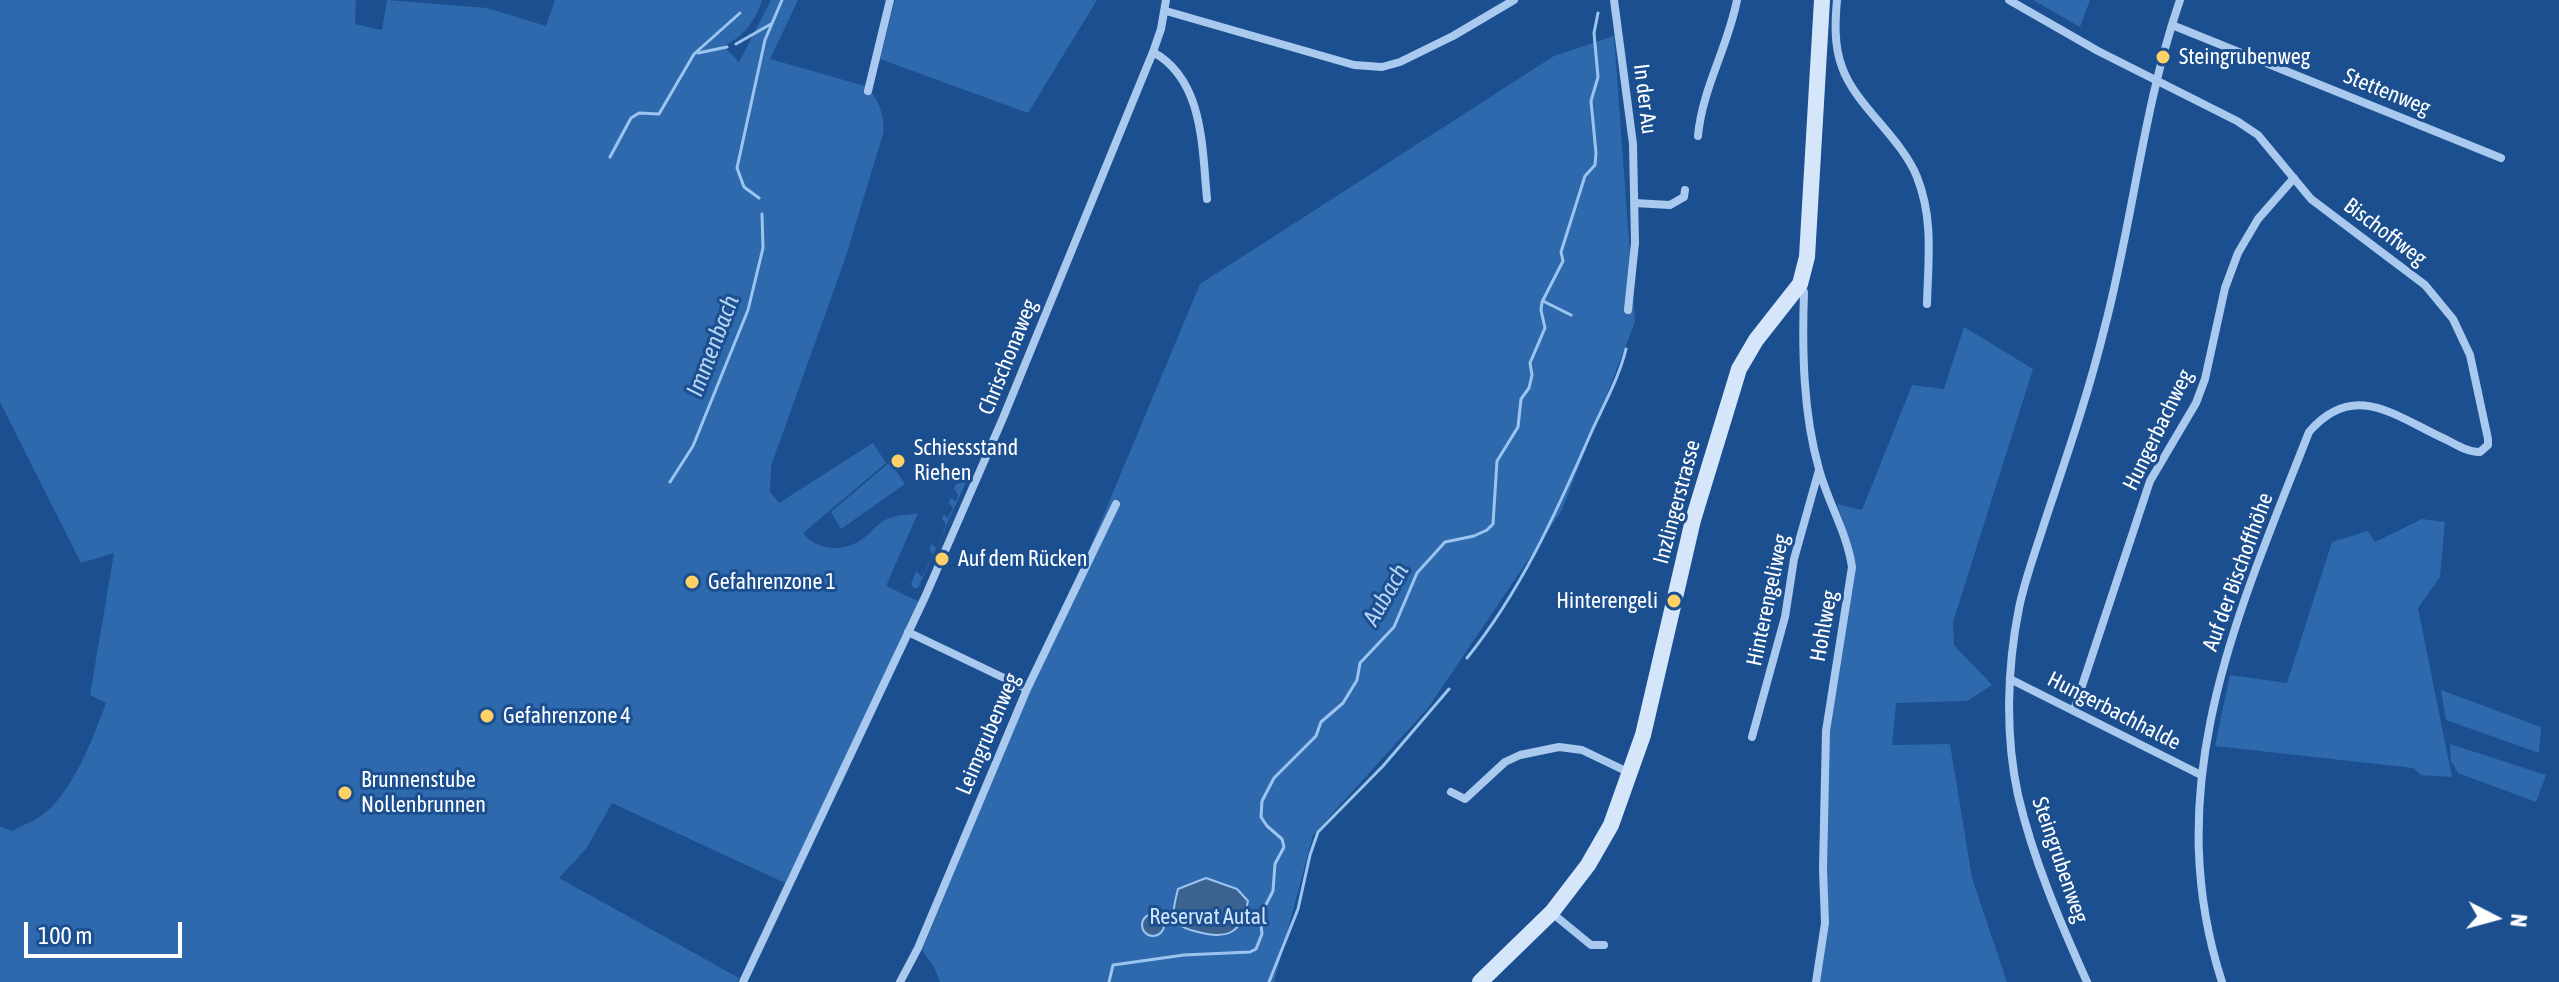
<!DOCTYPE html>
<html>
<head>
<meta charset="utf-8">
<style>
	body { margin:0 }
	#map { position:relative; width:2559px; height:982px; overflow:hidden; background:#1b4f8f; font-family:"Asap Condensed",sans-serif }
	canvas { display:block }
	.north { position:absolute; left:2455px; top:878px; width:80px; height:80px; -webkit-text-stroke:6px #1b4f8f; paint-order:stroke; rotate:96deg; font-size:22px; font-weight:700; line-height:32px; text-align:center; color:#fff }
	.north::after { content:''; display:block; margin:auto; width:28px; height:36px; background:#fff; clip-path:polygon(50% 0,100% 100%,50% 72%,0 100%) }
	.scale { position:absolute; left:24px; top:922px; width:158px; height:36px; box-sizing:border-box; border:4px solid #fff; border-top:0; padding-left:10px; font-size:24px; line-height:28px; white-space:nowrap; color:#fff; -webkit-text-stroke:6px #1b4f8f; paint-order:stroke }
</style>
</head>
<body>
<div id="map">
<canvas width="2559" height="982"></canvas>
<div class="north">N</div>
<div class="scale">100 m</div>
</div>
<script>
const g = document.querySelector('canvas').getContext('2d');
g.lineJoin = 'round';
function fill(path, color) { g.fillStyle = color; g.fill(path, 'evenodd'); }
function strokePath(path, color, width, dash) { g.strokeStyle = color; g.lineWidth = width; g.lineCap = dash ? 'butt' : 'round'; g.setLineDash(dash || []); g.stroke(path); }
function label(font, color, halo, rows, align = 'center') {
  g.font = font + ' "Asap Condensed",sans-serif'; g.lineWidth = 6; g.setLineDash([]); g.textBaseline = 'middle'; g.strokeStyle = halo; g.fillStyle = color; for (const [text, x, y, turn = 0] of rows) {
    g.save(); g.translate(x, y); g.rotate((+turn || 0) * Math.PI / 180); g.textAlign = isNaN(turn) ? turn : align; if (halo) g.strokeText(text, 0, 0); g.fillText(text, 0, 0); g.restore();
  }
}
const green = new Path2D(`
	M0 0H356L355 24 382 30 387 0 487 8 546 26 555 0H762C756 20 743 38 723 46L739 62 771 0H798L770 59 865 86C878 96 886 118 883 134L845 259 771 466 770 492 779 503 873 443 886 463 803 533C817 551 843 552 861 540 870 534 877 524 887 519 895 515 909 515 918 513L886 586 922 603 785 883 612 803 586 849 559 878 739 978 737 982H0V826L12 831C22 825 36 821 45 813 74 789 93 738 106 703L90 695 114 553 81 563 0 402Z
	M895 0H1097L1028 113 880 59Z
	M2033 0H2090L2080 27Z
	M1614 36 1635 322 1562 510 1428 708 1313 835 1274 982H940L934 967 922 950 1200 284 1554 56Z
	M1964 327 2033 369 1953 622 1954 645 1992 685 1967 701 1896 703 1892 745 1950 744 1972 878 2007 982H1818L1826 939V758L1853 573 1851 543 1837 504 1862 510 1912 385 1944 389Z
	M890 462 905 484 841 529 831 512Z
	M966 482 918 588H914L911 584 916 571 922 577 933 554 929 549 932 544 936 548 946 524 942 519 944 515 948 518 953 508 949 503 951 498 956 502 958 495 954 488 956 484Z
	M2422 519 2445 522 2440 577 2418 608 2452 777 2421 775 2413 768 2215 746 2230 675 2287 683 2332 542 2368 531 2375 542Z
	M2441 690 2541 727 2539 753 2446 720Z
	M2450 744 2546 775 2536 802 2458 773 2451 761Z`);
const water = new Path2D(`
	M1206 878 1237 889 1248 901C1242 933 1228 940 1198 932 1190 930 1181 928 1176 921 1171 913 1176 898 1178 889Z
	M1142 925a11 11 0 1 1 22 0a11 11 0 1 1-22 0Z`);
const stream = new Path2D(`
	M736 44 771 24
	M698 53 727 47
	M610 157 631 118 639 113 659 114 694 54 740 13
	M759 198 744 187 737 168 765 40 782 0
	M1543 301 1571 315
	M670 482 693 446 748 310 763 248 762 214
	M1467 658C1521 591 1557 511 1591 433 1603 406 1619 378 1626 349
	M1109 982 1113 965 1184 955 1250 952 1256 949 1262 934 1260 916 1273 891 1275 864 1284 847 1282 839 1267 826 1261 817 1262 801 1274 778 1316 736 1321 722 1343 703 1357 680 1360 663 1394 627 1417 573 1445 542 1474 536 1487 530 1493 524 1497 461 1518 427 1521 399 1529 388 1532 375 1530 363 1545 328 1541 310 1542 302 1563 261 1561 252 1585 176 1595 165 1596 153 1591 101 1598 77 1594 33 1598 13
	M1269 982 1298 909 1310 855 1318 832 1383 766 1449 689`);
const street = new Path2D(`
	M1614 0 1633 144 1635 243 1628 310
	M1837 0C1835 22 1834 46 1842 67 1855 105 1901 137 1917 177 1934 220 1928 260 1927 304
	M2009 0 2098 51 2237 121 2258 135 2311 199 2425 285 2453 319 2470 355 2488 439V445L2480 452C2468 452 2456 445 2445 439 2395 416 2354 380 2309 432 2238 613 2158 785 2222 982
	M1166 11 1354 65 1382 67 1400 62 1453 36 1514 0
	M2172 25 2501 158
	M1153 52C1204 80 1202 148 1207 199
	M868 91 890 0
	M1698 136C1702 89 1728 47 1737 0
	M1634 203 1670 205 1684 197 1685 190
	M1801 286 1804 292C1802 350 1803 413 1819 469 1828 503 1847 532 1852 567L1826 731 1823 869 1825 923 1816 982
	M908 632 1027 689
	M2010 679 2201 775
	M2074 710 2150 481 2196 403 2205 379 2225 288 2238 253 2258 219 2294 178
	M1752 737 1785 617 1794 559 1819 470
	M1451 792 1465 799 1505 762 1520 755 1559 747 1582 750 1630 773
	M1552 913 1591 945H1604
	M743 982 925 597 1003 418 1153 52 1161 29 1166 0
	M900 982 918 948 1027 689 1116 504
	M2087 982C2060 922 2033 859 2018 795 2005 735 2007 668 2019 608 2025 579 2036 550 2045 521 2066 458 2088 395 2104 330 2133 221 2143 107 2180 0`);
const secondary = new Path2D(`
	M1480 982 1552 912 1588 865 1611 825 1643 735 1693 520 1739 369 1756 340 1800 284 1807 257 1822 0`);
const markers = [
	[2163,57,8,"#ffd166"],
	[898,461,8,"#ffd166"],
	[942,559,8,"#ffd166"],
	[692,582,8,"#ffd166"],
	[1674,601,8,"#ffd166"],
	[487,716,8,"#ffd166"],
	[345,793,8,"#ffd166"]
];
const poiNames = [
	["Steingrubenweg",2179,57],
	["Schiessstand",914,448],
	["Riehen",914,473],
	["Auf dem Rücken",958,559],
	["Gefahrenzone 1",708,582],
	["Hinterengeli",1658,601,"right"],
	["Gefahrenzone 4",503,716],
	["Brunnenstube",361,780],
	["Nollenbrunnen",361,805]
];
const streetNames = [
	["Stettenweg",2387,92,22],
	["In der Au",1645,99,83],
	["Bischoffweg",2385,232,37],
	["Chrischonaweg",1008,357,-68],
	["Hungerbachweg",2158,430,-64],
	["Inzlingerstrasse",1677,502,-75],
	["Auf der Bischoffhöhe",2238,572,-70],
	["Hinterengeliweg",1768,600,-78],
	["Hohlweg",1824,626,-80],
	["Hungerbachhalde",2114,711,27],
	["Leimgrubenweg",988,734,-67],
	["Steingrubenweg",2060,860,71]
];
const parkNames = [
	["Reservat Autal",1208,917]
];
const waterNames = [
	["Immenbach",713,346,-69],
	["Aubach",1386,595,-60]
];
fill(green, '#2e69ad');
fill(water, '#3c6290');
strokePath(water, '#9cc4f0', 2);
strokePath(stream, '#9cc4f0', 3);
strokePath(street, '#a9c9ee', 8);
strokePath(secondary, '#d6e6fa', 16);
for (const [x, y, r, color] of markers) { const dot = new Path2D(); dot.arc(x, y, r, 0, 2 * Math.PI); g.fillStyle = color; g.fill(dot); strokePath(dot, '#1b4f8f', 3); }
label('22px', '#fff', '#1b4f8f', poiNames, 'left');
label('22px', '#fff', '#1b4f8f', streetNames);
label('22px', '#cfe3fa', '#1b4f8f', parkNames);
label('italic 24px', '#b5d3f5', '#1b4f8f', waterNames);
</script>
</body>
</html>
